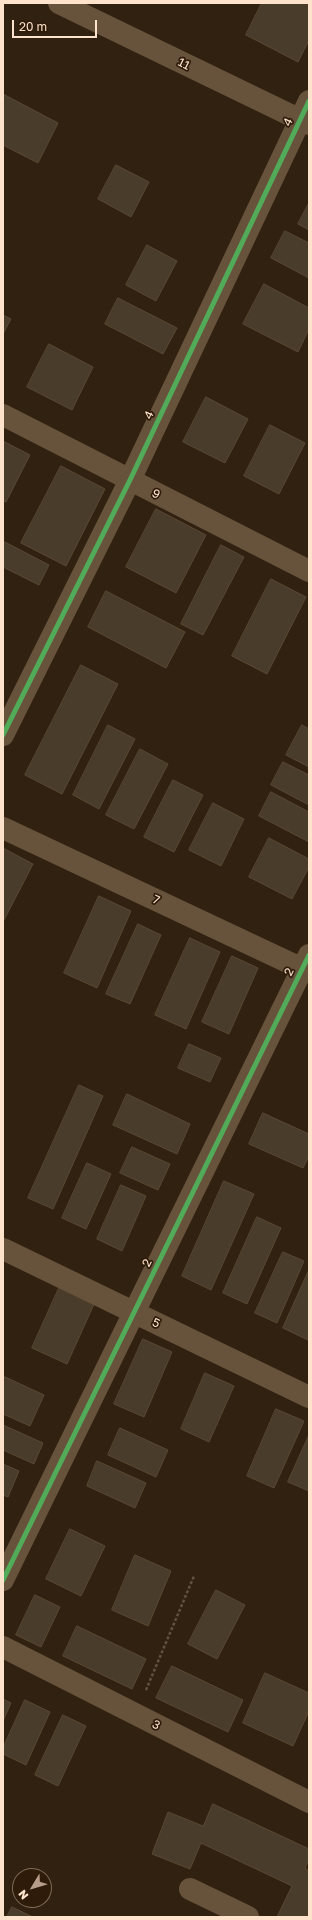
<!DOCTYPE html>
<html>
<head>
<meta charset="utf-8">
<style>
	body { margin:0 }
	#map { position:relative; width:312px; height:1920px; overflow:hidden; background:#312110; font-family:"Golos Text",sans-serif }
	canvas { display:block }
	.frame { position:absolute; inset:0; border:4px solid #fde2cc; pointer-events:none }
	.north { position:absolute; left:12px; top:1868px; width:40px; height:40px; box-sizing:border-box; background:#2e1b09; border:1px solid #816b57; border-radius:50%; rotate:232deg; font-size:11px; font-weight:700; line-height:16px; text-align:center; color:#fde2cc }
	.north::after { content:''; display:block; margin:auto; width:14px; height:18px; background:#b69e8a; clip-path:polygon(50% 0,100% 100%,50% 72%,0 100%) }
	.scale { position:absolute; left:12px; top:20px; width:85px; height:18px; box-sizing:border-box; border:2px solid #fde2cc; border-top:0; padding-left:5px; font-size:12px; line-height:14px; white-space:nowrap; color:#fde2cc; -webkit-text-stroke:3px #2e1b09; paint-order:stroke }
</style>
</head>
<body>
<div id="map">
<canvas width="312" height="1920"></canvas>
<div class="frame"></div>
<div class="north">N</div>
<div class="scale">20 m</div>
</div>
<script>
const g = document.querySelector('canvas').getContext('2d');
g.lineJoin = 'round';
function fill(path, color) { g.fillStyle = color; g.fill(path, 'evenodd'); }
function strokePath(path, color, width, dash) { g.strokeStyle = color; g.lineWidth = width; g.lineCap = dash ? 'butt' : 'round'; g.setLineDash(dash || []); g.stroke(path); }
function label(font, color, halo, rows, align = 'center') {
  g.font = font + ' "Golos Text",sans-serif'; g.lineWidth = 3.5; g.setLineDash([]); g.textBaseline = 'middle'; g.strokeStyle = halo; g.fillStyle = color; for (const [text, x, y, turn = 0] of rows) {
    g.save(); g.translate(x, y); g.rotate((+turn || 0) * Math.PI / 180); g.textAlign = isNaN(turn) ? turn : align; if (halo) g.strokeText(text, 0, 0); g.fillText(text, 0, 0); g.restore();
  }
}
const building = new Path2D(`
	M262 3H309V40L298 62 246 35Z
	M3 94 58 123 38 163 3 145Z
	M116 165 149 182 131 217 98 199Z
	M309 203V230L298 224Z
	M285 231 309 243V278L271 258Z
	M147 245 177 261 156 301 126 285Z
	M264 284 309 308V329L298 352 243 324Z
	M118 298 177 328 163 354 105 324Z
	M3 315 11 319 3 334Z
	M49 344 93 367 72 410 27 387Z
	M206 397 248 419 225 463 183 442Z
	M270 425 305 443 279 494 244 476Z
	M3 441 30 455 6 502 3 501Z
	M61 466 105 489 66 566 21 543Z
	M156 509 206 535 176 593 126 567Z
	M3 541 49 565 39 585 3 567Z
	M221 545 244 557 203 635 181 624Z
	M271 579 306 597 267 674 232 656Z
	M106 591 185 632 166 668 88 627Z
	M81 665 118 684 62 794 25 775Z
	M108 725 135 739 99 809 73 795Z
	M302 725 309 729V767L286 755Z
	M140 749 168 764 134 829 106 815Z
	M283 762 309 775V805L271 785Z
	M173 780 203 795 174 852 144 837Z
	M271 792 309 812V842L259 816Z
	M213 803 244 819 221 866 189 850Z
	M269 838 309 859V867L292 899 249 877Z
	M3 848 33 864 3 922Z
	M99 896 131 911 97 988 64 973Z
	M138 924 161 935 130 1004 106 994Z
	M190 938 220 952 186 1029 155 1015Z
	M232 956 258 968 229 1034 202 1022Z
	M189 1044 221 1058 210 1082 178 1068Z
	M79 1085 103 1096 53 1209 28 1198Z
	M127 1094 190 1124 177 1154 113 1125Z
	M263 1113 309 1134V1156L303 1168 249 1144Z
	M132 1147 170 1164 158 1190 120 1173Z
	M87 1163 111 1174 86 1229 62 1218Z
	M224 1181 254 1194 211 1290 182 1276Z
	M121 1185 146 1196 122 1251 97 1239Z
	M257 1217 281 1228 247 1304 223 1293Z
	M283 1252 304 1261 277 1323 255 1313Z
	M309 1270V1337L308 1340 283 1328Z
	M60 1286 95 1302 67 1364 32 1348Z
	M143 1339 172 1352 144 1417 114 1404Z
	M205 1373 234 1386 209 1442 181 1429Z
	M3 1376 44 1395 30 1426 3 1414Z
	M276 1409 304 1421 274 1488 247 1476Z
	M3 1425 43 1443 34 1464 3 1450Z
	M120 1428 168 1450 156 1477 108 1455Z
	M309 1435V1491L288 1482Z
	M97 1461 146 1483 135 1508 87 1486Z
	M3 1464 19 1471 8 1497 3 1495Z
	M70 1529 105 1546 81 1596 46 1579Z
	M135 1555 171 1571 148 1626 112 1610Z
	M216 1590 245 1605 217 1659 188 1644Z
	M35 1595 60 1607 41 1647 16 1635Z
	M77 1626 146 1659 132 1689 63 1656Z
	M172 1666 243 1700 228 1732 156 1698Z
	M265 1673 309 1693V1711L293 1746 243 1723Z
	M3 1699 11 1703 3 1721Z
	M25 1700 50 1712 26 1765 3 1754V1748Z
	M63 1715 86 1726 58 1786 35 1775Z
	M213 1804 309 1849V1859L305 1868 309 1871V1917H277L292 1886 201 1843 190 1869 152 1854 168 1812 203 1826Z
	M12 1907 33 1917H7Z`);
const path = new Path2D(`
	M146 1690 194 1576`);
const minor = new Path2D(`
	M59 3 309 124
	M3 415 309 571
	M3 735 130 480 309 101
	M3 828 309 972
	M3 1249 309 1397
	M3 1580 309 955
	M3 1647 309 1802
	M190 1889 248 1917`);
const cycleway = new Path2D(`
	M3 735 130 480 309 101
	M3 1580 309 955`);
const streetNames = [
	["11",184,64,26],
	["4",288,122,-65],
	["4",149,415,-65],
	["9",156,494,27],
	["7",156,900,25],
	["2",289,972,-64],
	["2",147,1263,-64],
	["5",156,1323,26],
	["3",156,1725,27]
];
fill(building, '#493c2a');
strokePath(building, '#594932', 1);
strokePath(path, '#61513f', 2.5, [3, 2]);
strokePath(minor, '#67523c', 22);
strokePath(cycleway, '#51ab58', 5);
label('12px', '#fde2cc', '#2e1b09', streetNames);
</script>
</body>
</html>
